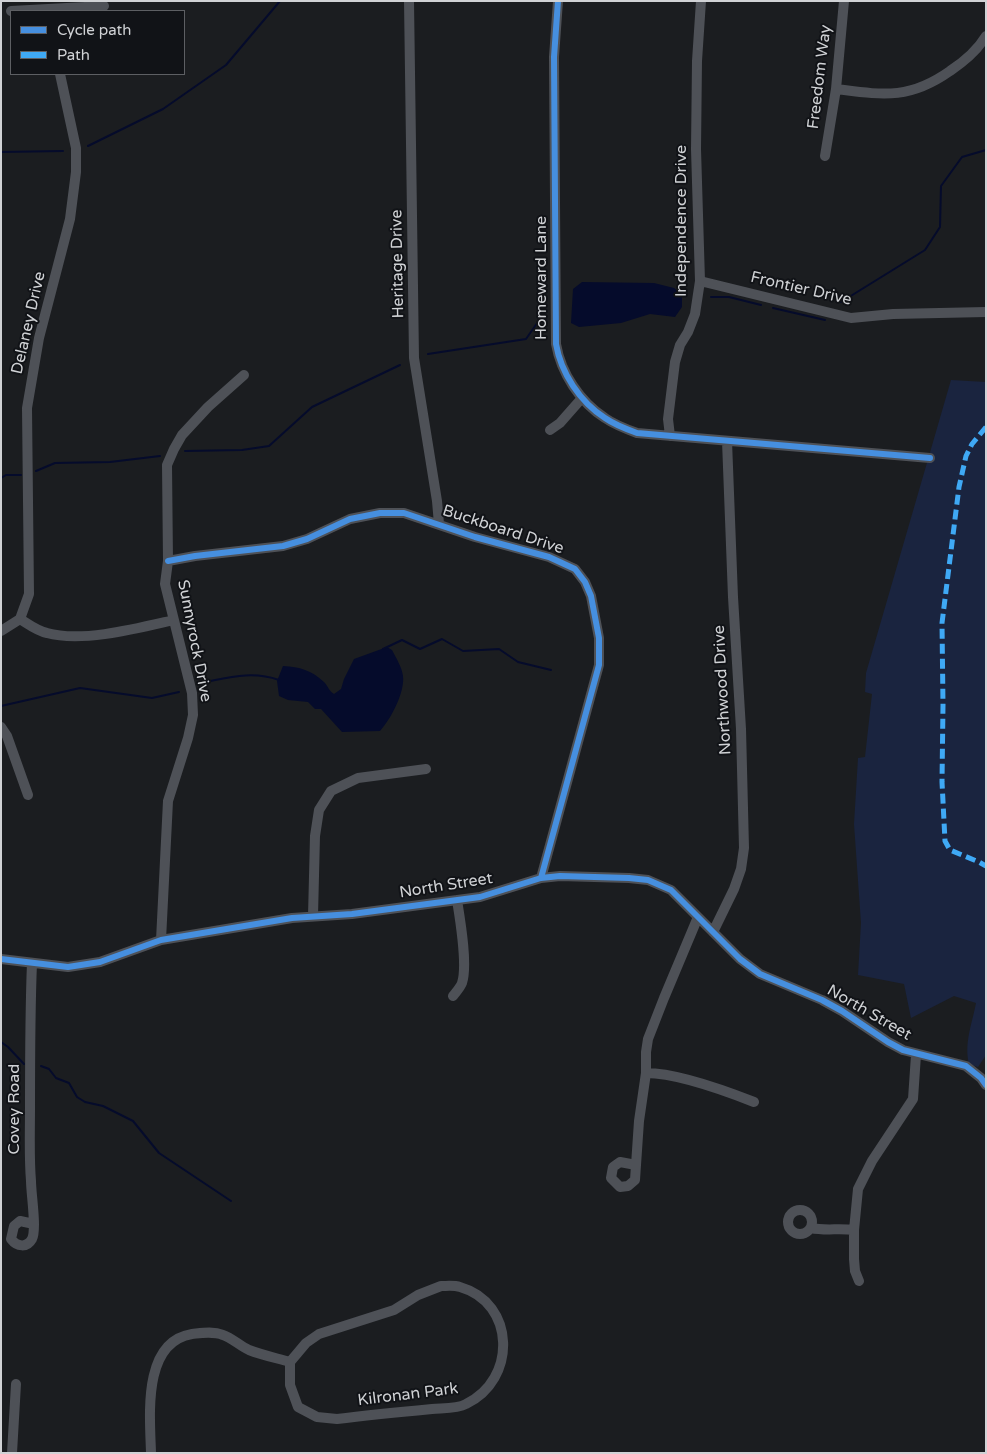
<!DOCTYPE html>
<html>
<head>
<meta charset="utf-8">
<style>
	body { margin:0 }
	#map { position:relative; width:987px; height:1454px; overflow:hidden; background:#1b1d20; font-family:"Varela Round",sans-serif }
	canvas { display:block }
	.frame { position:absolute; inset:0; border:2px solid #d0d2d5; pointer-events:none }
	.legend { position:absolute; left:10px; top:10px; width:175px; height:65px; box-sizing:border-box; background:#111317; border:1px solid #5d5f63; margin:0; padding:6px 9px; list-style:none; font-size:15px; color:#d0d2d5 }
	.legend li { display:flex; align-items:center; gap:10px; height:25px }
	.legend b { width:25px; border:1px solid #5d5f63 }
</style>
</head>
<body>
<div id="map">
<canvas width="987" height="1454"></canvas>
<div class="frame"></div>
<ul class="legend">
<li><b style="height:6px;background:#468fdf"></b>Cycle path</li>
<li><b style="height:6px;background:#3fa9f5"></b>Path</li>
</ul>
</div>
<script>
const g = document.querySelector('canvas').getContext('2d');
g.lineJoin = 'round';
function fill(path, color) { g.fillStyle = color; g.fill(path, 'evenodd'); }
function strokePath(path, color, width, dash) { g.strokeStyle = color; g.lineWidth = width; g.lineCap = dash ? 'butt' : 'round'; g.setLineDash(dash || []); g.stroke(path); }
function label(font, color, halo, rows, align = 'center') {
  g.font = font + ' "Varela Round",sans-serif'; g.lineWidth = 4; g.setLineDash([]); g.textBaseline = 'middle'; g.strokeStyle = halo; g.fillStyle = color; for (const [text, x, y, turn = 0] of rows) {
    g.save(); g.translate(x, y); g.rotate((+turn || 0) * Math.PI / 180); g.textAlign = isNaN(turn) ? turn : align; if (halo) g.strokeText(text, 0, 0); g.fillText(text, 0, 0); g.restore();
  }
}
const green = new Path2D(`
	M951 380 986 382V1055L978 1067 969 1064C964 1043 972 1024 976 1003L954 996 911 1018 904 984 858 975 861 923 854 824 858 758 865 757 872 694 865 692 866 673Z`);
const water = new Path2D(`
	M582 282 654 283 674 288 682 294V307L675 317 650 314 621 323 579 327 571 323 573 289Z
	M387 647 392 650C396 658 402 667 403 676 405 692 391 719 380 731L342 732 321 709H315L308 702 288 700 279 696 277 681 283 666C300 667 311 670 324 682 328 686 329 691 334 694L341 689 344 679 354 659Z`);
const stream = new Path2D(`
	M88 146 163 109 226 65 280 1
	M1 152 63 151
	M711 297H729L761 305
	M841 302 925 250 940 227 941 186 962 157 986 150
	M773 308 825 320
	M428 354 526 339 542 316
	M185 451 242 450 269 446 312 407 400 365
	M36 471 55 463 110 462 160 456
	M1 478 6 475H21
	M383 649 402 640 420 649 442 639 463 651 499 649 518 662 551 670
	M205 682C231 677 253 671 279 680
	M1 706 80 688 152 698 179 692
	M1 1042 8 1047 24 1064
	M41 1066 49 1069 56 1078 69 1083 77 1097 85 1102 103 1106 133 1121 159 1153 231 1201`);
const minor = new Path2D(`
	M409 1 414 358 437 501 439 524
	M558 1 554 57 556 344C561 373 580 402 605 418 615 425 626 429 637 433L930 458
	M11 11 104 6
	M836 89C883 95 909 100 950 71 965 61 977 51 986 36
	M825 156 836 89 844 1
	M700 281 851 318 893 314 986 312
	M550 430 560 423 582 398
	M670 436 668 419 675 362 680 345 688 332 695 314 700 281 696 149 697 61 701 1
	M168 561 195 556 283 546 307 539 350 519 380 513H404L475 537 549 557 575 569 585 582 591 596 599 638V665L541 878
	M20 619C28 624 37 631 47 633 82 643 139 628 174 620
	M1 631 20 619 29 594 27 408 39 338 70 219 76 172V148L60 74
	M1 727 7 736 28 795
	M313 916 315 836 319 810 331 791 358 778 426 769
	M713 932 734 889 741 869 744 848 741 729 733 597 727 441
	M161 940 168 801 188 738 193 715 192 693 165 584 168 561 167 465 174 449 182 435 208 407 244 375
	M1 959 68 967 100 962 161 940 292 918 352 914 480 897 541 878 560 876 629 878 648 880 671 890 740 959 760 974 822 1000 842 1011 888 1042 903 1050 966 1066 981 1078 986 1085
	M32 963C30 1011 30 1060 30 1109 30 1133 29 1157 31 1181 31 1194 37 1229 32 1239 27 1248 17 1247 11 1239L14 1226 20 1221 34 1224
	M453 996C456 992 460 988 462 983 468 965 460 919 457 900
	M646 1073C676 1073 726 1091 754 1102
	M620 1162 636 1165 635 1180 628 1186 620 1187 611 1178 613 1167Z
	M636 1165 639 1121 646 1073V1052L648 1039 664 998 698 917
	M788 1222a12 12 0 1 1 24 0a12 12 0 1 1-24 0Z
	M811 1228C825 1231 839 1228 854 1230
	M859 1281 855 1271 854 1259V1230L858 1189 872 1161 913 1099 916 1055
	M441 1286C447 1286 454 1285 460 1287 516 1303 517 1380 466 1404 457 1409 442 1408 432 1409 400 1412 369 1415 337 1419L317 1417 298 1407 290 1385V1362L306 1343 319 1334 394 1310 418 1295Z
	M12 1453 16 1384
	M151 1453C150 1416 142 1342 192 1334 202 1333 213 1331 223 1335 232 1338 240 1346 249 1350 262 1355 276 1358 290 1362`);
const quiet = new Path2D(`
	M986 427 972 444 966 456 959 487 942 623 943 705 942 782 945 841 950 850 979 862 986 866`);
const cycleway = new Path2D(`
	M558 1 554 57 556 344C561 373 580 402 605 418 615 425 626 429 637 433L930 458
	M168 561 195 556 283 546 307 539 350 519 380 513H404L475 537 549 557 575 569 585 582 591 596 599 638V665L541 878
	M1 959 68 967 100 962 161 940 292 918 352 914 480 897 541 878 560 876 629 878 648 880 671 890 740 959 760 974 822 1000 842 1011 888 1042 903 1050 966 1066 981 1078 986 1085`);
const streetNames = [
	["Freedom Way",820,77,-83],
	["Independence Drive",682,221,-90],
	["Heritage Drive",398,264,-91],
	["Homeward Lane",542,278,-90],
	["Frontier Drive",801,289,13],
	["Delaney Drive",29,323,-77],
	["Buckboard Drive",503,530,18],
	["Sunnyrock Drive",194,641,79],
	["Northwood Drive",723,690,-93],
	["North Street",446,886,-9],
	["North Street",869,1013,30],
	["Covey Road",15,1109,-90],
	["Kilronan Park",408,1395,-7]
];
fill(green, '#1a243f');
fill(water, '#050b2b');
strokePath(stream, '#050b2b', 2);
strokePath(minor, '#4e5157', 10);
strokePath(quiet, '#3fa9f5', 5, [10, 5]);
strokePath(cycleway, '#468fdf', 6);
label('16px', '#d0d2d5', '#111317', streetNames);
</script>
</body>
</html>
